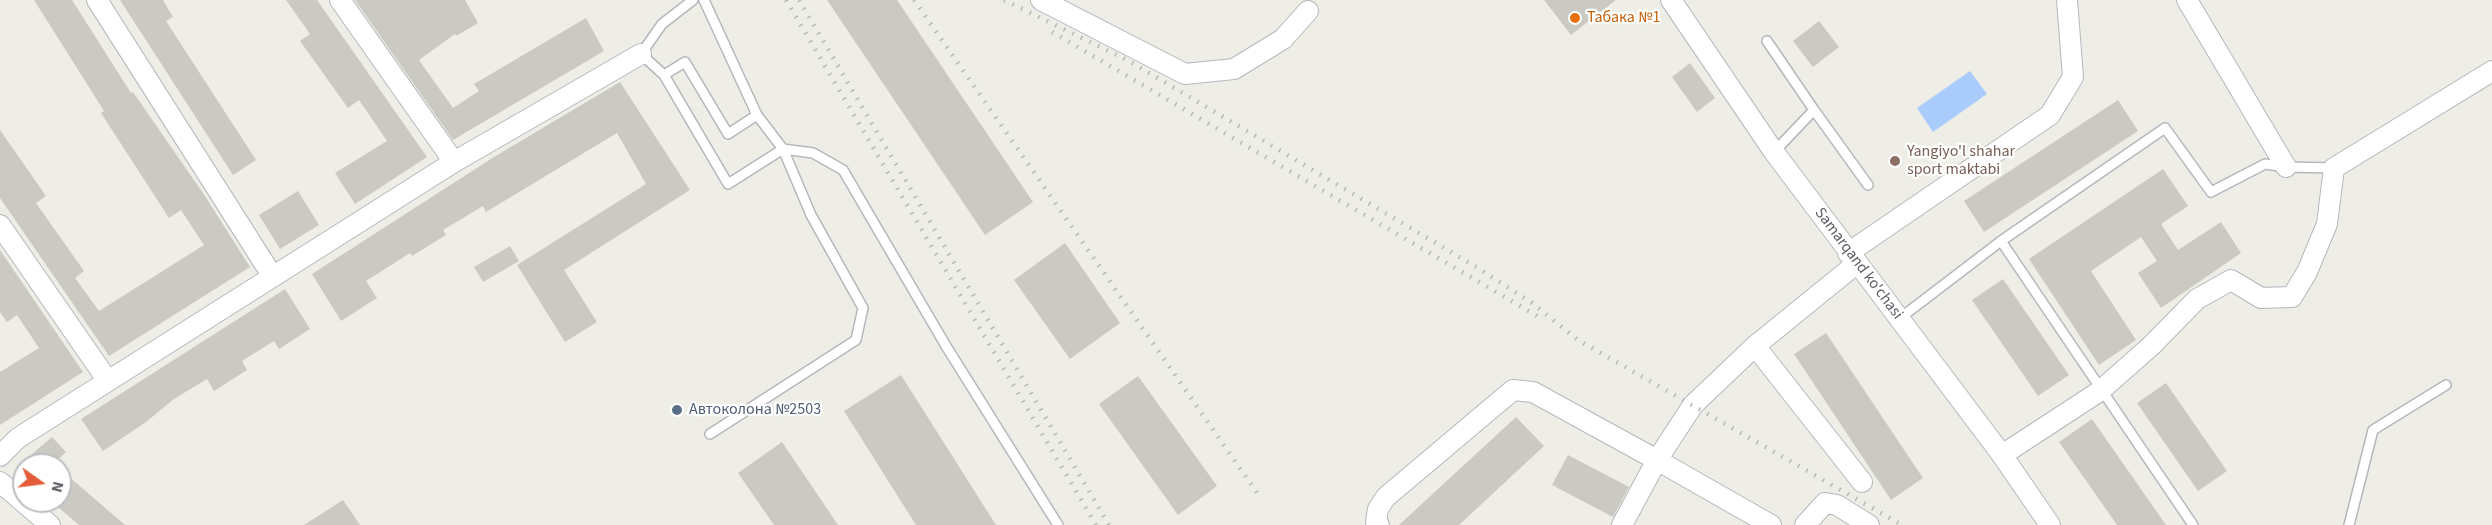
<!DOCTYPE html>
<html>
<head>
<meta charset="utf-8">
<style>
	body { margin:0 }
	#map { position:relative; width:2492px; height:525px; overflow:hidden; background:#efeee6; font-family:"Source Sans 3",sans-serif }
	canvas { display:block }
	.north { position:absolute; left:12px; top:453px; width:60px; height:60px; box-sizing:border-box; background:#fff; border:2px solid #bebfc2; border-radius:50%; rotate:104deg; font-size:16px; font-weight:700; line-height:24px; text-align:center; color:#5d6066 }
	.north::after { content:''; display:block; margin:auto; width:21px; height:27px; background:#e45c37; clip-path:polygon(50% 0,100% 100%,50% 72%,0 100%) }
</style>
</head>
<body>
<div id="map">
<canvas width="2492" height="525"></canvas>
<div class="north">N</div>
</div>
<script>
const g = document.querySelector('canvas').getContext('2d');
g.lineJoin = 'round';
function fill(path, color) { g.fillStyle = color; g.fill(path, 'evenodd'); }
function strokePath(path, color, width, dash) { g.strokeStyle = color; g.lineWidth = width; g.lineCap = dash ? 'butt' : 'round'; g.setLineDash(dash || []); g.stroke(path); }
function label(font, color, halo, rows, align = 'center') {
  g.font = font + ' "Source Sans 3",sans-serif'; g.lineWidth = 4.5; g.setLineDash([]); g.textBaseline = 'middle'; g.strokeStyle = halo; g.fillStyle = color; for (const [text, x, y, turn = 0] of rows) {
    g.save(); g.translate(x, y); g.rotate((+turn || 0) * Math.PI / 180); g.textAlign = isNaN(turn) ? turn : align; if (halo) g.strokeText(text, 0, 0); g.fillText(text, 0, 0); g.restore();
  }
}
const water = new Path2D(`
	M1970 71 1987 94 1933 132 1917 108Z`);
const building = new Path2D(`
	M34 0H72L131 93 133 92 205 196 250 267 109 356 0 198V130L46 196 36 203 84 271 75 278 99 311 204 245 181 210 169 218 101 113 104 111Z
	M120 0H163L173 17 166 21 256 160 233 175Z
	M286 0H317L427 157 355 204 335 173 387 141 359 100 348 108 300 41 310 34Z
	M355 0H465L478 23 456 36 455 34 419 60 453 108 479 91 474 84 586 18 604 51 453 140Z
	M827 0H897L1033 202 985 235Z
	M1544 0H1616L1571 35Z
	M1819 21 1839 47 1813 67 1793 41Z
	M1690 63 1715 98 1697 112 1672 77Z
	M620 82 690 190 564 270 597 322 565 342 517 265 646 184 617 133 486 212 483 206 443 230 446 235 412 256 410 253 366 281 377 298 341 321 312 274 494 157Z
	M2118 100 2138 131 1984 232 1964 201Z
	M2163 169 2188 206 2161 224 2178 250 2221 222 2241 253 2161 308 2138 273 2157 261 2141 237 2091 271 2136 340 2099 365 2029 259Z
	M298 191 319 225 280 249 259 215Z
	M1065 243 1120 323 1070 359 1014 280Z
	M510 246 519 261 483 282 474 267Z
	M0 250 83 372 0 425V372L39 348 17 315 7 322 0 312Z
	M2003 279 2069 375 2038 396 1972 300Z
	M285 289 310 329 279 349 274 341 242 361 247 370 214 391 207 379 174 399 146 422 103 451 81 419Z
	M1826 333 1923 478 1891 500 1794 354Z
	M901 375 996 525H916L844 411Z
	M1138 376 1217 486 1178 515 1099 404Z
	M2166 383 2227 471 2198 491 2137 403Z
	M1516 417 1544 446 1459 525H1399Z
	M2092 419 2166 525H2117L2059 442Z
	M52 437 66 452 52 465H19Z
	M782 442 838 525H774L738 473Z
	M1568 455 1629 487 1613 517 1552 485Z
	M60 469 125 525H79L51 501H60Z
	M343 500 360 525H304Z`);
const service = new Path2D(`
	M704 0 757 115 783 149 811 215 863 308 856 340 710 434
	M1767 41 1814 110 1774 152
	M664 75 641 54 662 24 693 0
	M1814 110 1868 185
	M757 115 728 134 685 62 664 75 728 184 783 149 813 153 843 170 946 346 1058 525
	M2001 241 2193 525
	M1899 319 2001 241 2165 128 2211 192 2265 164 2286 167 2334 168
	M2349 525 2373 430 2446 385`);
const minor = new Path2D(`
	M97 0 273 277
	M340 0 454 162
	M1041 0 1185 74 1234 69 1283 39 1308 11
	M1671 0 1774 152 2002 455 2050 525
	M2187 0 2286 167
	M0 225 108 381
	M1848 253 2050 115 2073 77 2067 0
	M1755 346 1862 482
	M2002 455 2100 391 2152 345 2197 299 2231 280 2261 298 2292 297 2307 272 2327 224 2334 168 2492 71
	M0 456 18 438 454 162 641 54
	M0 482 50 525
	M1379 525 1376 522 1378 509 1386 497 1513 390 1533 392 1657 460 1622 525
	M1771 525 1657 460 1693 405 1755 346 1856 264
	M1805 525 1825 503 1837 505 1869 525`);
const rail = new Path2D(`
	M786 0 1096 525
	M799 0 1109 525
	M914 0 1260 497
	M1004 0 1129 61 1478 268 1532 303 1578 340 1902 525
	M1052 32 1544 320`);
const markers = [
	[1575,18,6,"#e8710a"],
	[1895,161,6,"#8d6e63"],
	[677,410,6,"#5c6f8a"]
];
const foodNames = [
	["Табака №1",1587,18]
];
const educationNames = [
	["Yangiyo'l shahar",1907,152],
	["sport maktabi",1907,170]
];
const streetNames = [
	["Samarqand ko'chasi",1858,264,53]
];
const serviceNames = [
	["Автоколона №2503",689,410]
];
fill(water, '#a9ccfc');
fill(building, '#cac9c2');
strokePath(service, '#b6b7bc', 12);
strokePath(minor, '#b6b7bc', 22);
strokePath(service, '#fff', 9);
strokePath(minor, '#fff', 20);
strokePath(rail, '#b6b7b7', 4.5, [1.5, 8]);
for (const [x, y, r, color] of markers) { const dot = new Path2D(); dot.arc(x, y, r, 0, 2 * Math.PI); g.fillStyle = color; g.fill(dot); strokePath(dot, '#fff', 2); }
label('16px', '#c56008', '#fff', foodNames, 'left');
label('16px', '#785e54', '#fff', educationNames, 'left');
label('16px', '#5d6066', '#fff', streetNames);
label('16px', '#4e5e75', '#fff', serviceNames, 'left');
</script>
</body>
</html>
